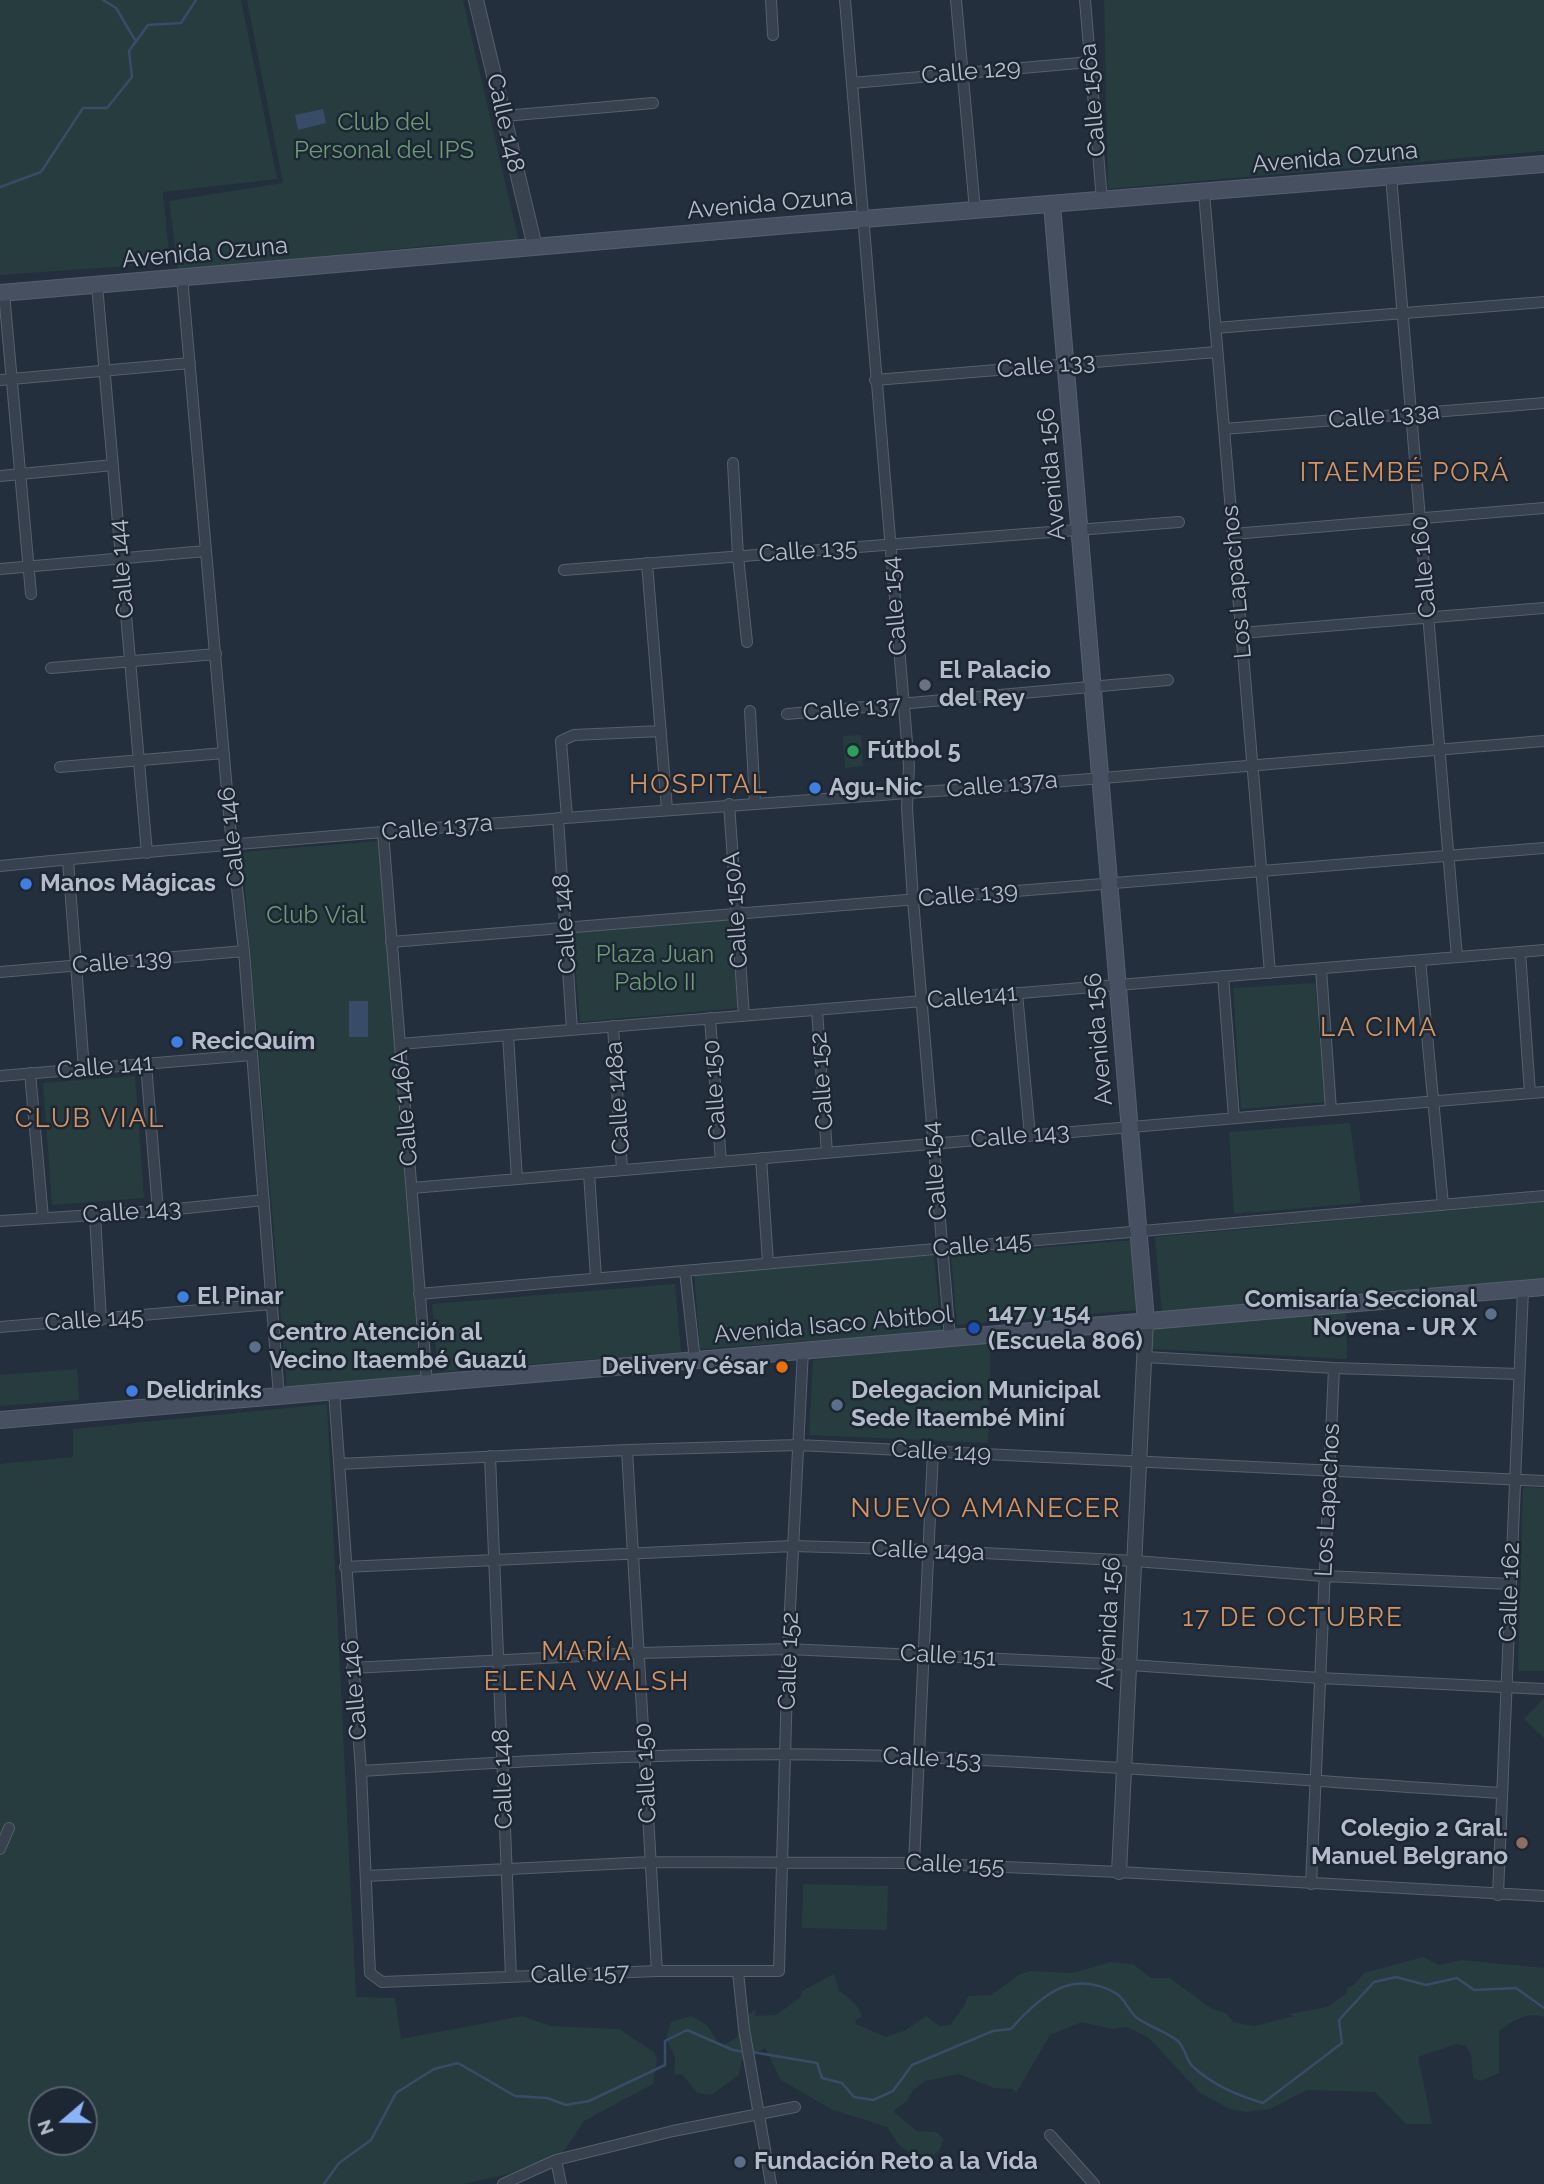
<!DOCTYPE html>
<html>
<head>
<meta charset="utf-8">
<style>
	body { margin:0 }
	#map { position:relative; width:1544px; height:2184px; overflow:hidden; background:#242f3e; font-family:Raleway,sans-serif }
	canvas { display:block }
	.north { position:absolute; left:28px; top:2086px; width:70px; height:70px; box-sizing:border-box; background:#1d2633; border:2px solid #59626f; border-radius:50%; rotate:250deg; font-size:19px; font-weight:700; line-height:28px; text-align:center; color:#b4bcc9 }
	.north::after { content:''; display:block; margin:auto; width:24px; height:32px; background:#8ab4f8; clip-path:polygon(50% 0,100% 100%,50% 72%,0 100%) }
</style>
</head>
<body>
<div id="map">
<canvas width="1544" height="2184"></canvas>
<div class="north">N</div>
</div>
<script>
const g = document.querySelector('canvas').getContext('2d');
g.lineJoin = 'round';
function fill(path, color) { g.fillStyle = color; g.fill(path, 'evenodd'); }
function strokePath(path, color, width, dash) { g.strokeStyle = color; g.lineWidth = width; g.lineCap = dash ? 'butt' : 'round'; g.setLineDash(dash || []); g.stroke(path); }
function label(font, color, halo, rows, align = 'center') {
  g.font = font + ' Raleway,sans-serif'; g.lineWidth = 5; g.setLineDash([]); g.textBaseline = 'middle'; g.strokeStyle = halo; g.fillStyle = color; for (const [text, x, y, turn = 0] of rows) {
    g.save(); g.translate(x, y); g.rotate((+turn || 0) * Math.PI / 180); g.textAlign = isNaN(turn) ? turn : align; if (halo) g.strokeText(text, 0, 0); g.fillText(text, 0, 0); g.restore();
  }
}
const green = new Path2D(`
	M0 0H241L277 179 163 192 170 263 0 275Z
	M247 0H463L519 242 438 245 178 270 169 201 283 183Z
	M1104 0H1544V151L1108 189Z
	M861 735 863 766 845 768 843 736Z
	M379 841 420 1375 287 1390 242 852Z
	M730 916 738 1008 580 1022 572 930Z
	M1315 983 1325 1102 1241 1109 1233 988Z
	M135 1076 144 1198 52 1205 43 1083Z
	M1350 1123 1361 1203 1234 1214 1229 1132Z
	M1544 1202V1278L1162 1313 1155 1237Z
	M1133 1240 1139 1310 957 1325 951 1255Z
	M934 1255 941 1331 700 1349 694 1273Z
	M675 1284 681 1352 438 1372 432 1304Z
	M1346 1311 1347 1359 1151 1349 1154 1328Z
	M991 1341 988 1443 809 1435 813 1360Z
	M77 1369 79 1400 0 1406V1375Z
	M327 1404 356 1997 395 1998 401 2039 523 2016 550 2026 619 2029 654 2052 657 2060 653 2084 584 2121 556 2163 464 2184H0V1464L73 1457V1429ZM42 2100H84V2142H42Z
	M1523 1487 1544 1488V1671H1518Z
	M1544 1698V1738L1524 1719Z
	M803 1884 888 1886 887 1930 802 1928Z
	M1423 1957 1439 1965 1461 1960 1544 1968V2017C1526 2011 1513 2021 1499 2031V2073L1481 2081 1473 2078 1471 2055 1466 2046 1456 2044 1418 2057 1432 2124H1406L1375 2092 1307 2090 1270 2109 1246 2112 1230 2109 1200 2093 1149 2038 1127 2027 1112 2029 1082 2022 1050 2035 1016 2093 1013 2089 994 2088 959 2074 925 2081 913 2090 907 2101 894 2110 895 2113 917 2131 937 2132 943 2139 940 2150 934 2155 916 2157 899 2145 887 2127 831 2109 781 2080 765 2048 742 2060 739 2075 711 2095 697 2093 682 2074 674 2075 675 2058 666 2038 671 2022 691 2016 707 2025 719 2044 724 2045 737 2037 742 2019 756 2009 755 2016 776 2015 801 1997 802 1991 834 1974 839 1991C849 1998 858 2004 862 2017L855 2020 856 2024 886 2037 906 2030 926 2016 939 2026 950 2025 964 2006 968 1996 991 1995 1020 1974 1030 1971 1073 1973 1110 1962 1133 1964 1151 1978H1170L1212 2009 1226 2013 1233 2022 1254 2026 1294 2016 1288 2014 1327 2007 1346 1994 1347 1988 1354 1985 1364 1973Z`);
const water = new Path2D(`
	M323 109 326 123 298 130 295 115Z
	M349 1001H368V1037H349Z`);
const stream = new Path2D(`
	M103 0 116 8 135 40
	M0 187 41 172 83 108H107L132 77 129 51 148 25 181 23 196 0
	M752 2052 817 2063 822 2078 842 2083 854 2097 873 2100 893 2091 912 2065 993 2031 1011 2029C1039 1997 1072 1967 1117 1994 1125 1999 1129 2012 1137 2018 1148 2026 1170 2033 1179 2042 1185 2049 1186 2059 1192 2066 1213 2085 1236 2095 1263 2103L1342 2043 1339 2020 1374 1982 1396 1977 1426 1985 1457 1978 1474 1990 1516 1988 1544 2008
	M324 2184 339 2163 371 2140 396 2093 434 2069 458 2063 515 2096 547 2098 566 2105 589 2101 665 2065V2041L687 2030 733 2050 745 2052`);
const minor = new Path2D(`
	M771 0 773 35
	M845 0 909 766 907 808 913 900 950 1338
	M956 0 975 210
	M1085 0 1102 200
	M852 83 1090 62
	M504 116 653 103
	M1391 176 1457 957
	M1204 192 1270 973
	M182 277 230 825 244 951 279 1396
	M97 285 147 853
	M4 293 31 594
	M1215 328 1544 302
	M0 380 190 363
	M875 380 1217 352
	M1224 429 1544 403
	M733 463 738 556 747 642
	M0 476 113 465
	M1233 534 1544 508
	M647 563 667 809
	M0 569 206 551
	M564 570 1179 522
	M1241 633 1544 608
	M51 668 216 654
	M750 711 755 803
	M787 714 1168 680
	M60 767 224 753
	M729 804 744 1016
	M558 818 572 1030
	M567 818 561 741 574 735 661 731
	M383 832 427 1383
	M68 860 84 1069
	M0 866C302 836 605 815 908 793 1120 778 1332 758 1544 741
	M391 942 1544 848
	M1520 952 1530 1093
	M1420 960 1443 1205
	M1321 969 1331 1110
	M0 972 244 951
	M1223 976 1234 1118
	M1017 993 1030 1136
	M817 1010 827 1153
	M710 1018 721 1162
	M613 1026 622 1170
	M508 1035 517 1179
	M400 1044 1544 950
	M146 1064 158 1211
	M30 1073 43 1218
	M0 1076 252 1055
	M761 1158 768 1263
	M589 1173 596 1278
	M412 1188 1544 1092
	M95 1215 101 1320
	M0 1221 158 1211 264 1200
	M685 1271 695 1360
	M419 1294 1544 1196
	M0 1327 272 1304
	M1145 1357 1334 1368 1519 1374
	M334 1391 361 1771 370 1973 382 1982 657 1971H779L788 1649 803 1350
	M627 1450 657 1971
	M490 1456 511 1977
	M339 1464 627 1450 798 1445 1544 1481
	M345 1567 793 1546 927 1550 1135 1561 1324 1576 1511 1584
	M352 1668 639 1653 788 1649 1130 1665 1320 1678 1544 1689
	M361 1771C546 1759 732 1749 918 1757 1112 1765 1307 1781 1502 1793
	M0 1849 9 1828
	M914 1863 933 1451
	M366 1876 651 1862 914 1863 1119 1872 1544 1896
	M1311 1884 1334 1368
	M1498 1895 1523 1289
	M738 1972 744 2029 771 2184
	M1050 2135 1094 2184
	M556 2160 561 2184
	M503 2184 556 2160 673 2131 795 2107`);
const tertiary = new Path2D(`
	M476 0 535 247
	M1119 1872 1146 1321`);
const secondary = new Path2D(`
	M1052 204 1146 1321
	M0 293 789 225 1544 164
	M0 1420 1544 1287`);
const markers = [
	[925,685,7,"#6b7280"],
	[853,751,7,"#2e9e5b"],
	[815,788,7,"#3f7fe0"],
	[26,884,7,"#3f7fe0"],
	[177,1042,7,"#3f7fe0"],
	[183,1297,7,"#3f7fe0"],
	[1491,1314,7,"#5c6f8a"],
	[974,1328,7,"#1a4fb4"],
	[255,1347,7,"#5c6f8a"],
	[782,1367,7,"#e8710a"],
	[132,1391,7,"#3f7fe0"],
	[837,1405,7,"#5c6f8a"],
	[1522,1843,7,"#8d6e63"],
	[740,2162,7,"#5c6f8a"]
];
const streetNames = [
	["Calle 129",971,72,-5],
	["Calle 156a",1093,100,-95],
	["Calle 148",505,123,77],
	["Avenida Ozuna",1335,158,-5],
	["Avenida Ozuna",770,204,-5],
	["Avenida Ozuna",205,253,-5],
	["Calle 133",1046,366,-5],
	["Calle 133a",1384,416,-5],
	["Avenida 156",1052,474,-95],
	["Calle 135",808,551,-4],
	["Calle 160",1424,567,-95],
	["Calle 144",122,569,-95],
	["Los Lapachos",1237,582,-95],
	["Calle 154",895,606,-95],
	["Calle 137",852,709,-5],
	["Calle 137a",1002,785,-5],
	["Calle 137a",437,828,-5],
	["Calle 146",232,837,-96],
	["Calle 139",968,895,-5],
	["Calle 150A",736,910,-94],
	["Calle 148",565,924,-94],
	["Calle 139",122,962,-5],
	["Calle141",972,997,-5],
	["Avenida 156",1099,1039,-95],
	["Calle 141",105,1067,-5],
	["Calle 152",822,1081,-94],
	["Calle 150",715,1090,-94],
	["Calle 148a",618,1098,-94],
	["Calle 146A",405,1108,-95],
	["Calle 143",1020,1136,-5],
	["Calle 154",935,1171,-95],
	["Calle 143",132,1212,-4],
	["Calle 145",982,1245,-5],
	["Calle 145",94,1320,-4],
	["Avenida Isaco Abitbol",833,1325,-5],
	["Calle 149",941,1452,3],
	["Los Lapachos",1328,1500,-87],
	["Calle 149a",928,1551,2],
	["Calle 162",1510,1592,-88],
	["Avenida 156",1109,1623,-87],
	["Calle 151",948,1656,3],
	["Calle 152",789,1661,-88],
	["Calle 146",355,1690,-95],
	["Calle 153",932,1759,3],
	["Calle 150",646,1773,-93],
	["Calle 148",503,1779,-92],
	["Calle 155",955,1865,2],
	["Calle 157",580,1974,-2]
];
const parkNames = [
	["Club del",384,123],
	["Personal del IPS",384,151],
	["Club Vial",316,916],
	["Plaza Juan",655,955],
	["Pablo II",655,983]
];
const poiNames = [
	["El Palacio",939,671],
	["del Rey",939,699],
	["Fútbol 5",867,751],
	["Agu-Nic",829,788],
	["Manos Mágicas",40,884],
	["RecicQuím",191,1042],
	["El Pinar",197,1297],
	["Comisaría Seccional",1477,1300,"right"],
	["Novena - UR X",1477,1328,"right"],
	["147 y 154",988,1314],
	["(Escuela 806)",988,1342],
	["Centro Atención al",269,1333],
	["Vecino Itaembé Guazú",269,1361],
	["Delivery César",768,1367,"right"],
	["Delidrinks",146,1391],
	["Delegacion Municipal",851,1391],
	["Sede Itaembé Miní",851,1419],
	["Colegio 2 Gral.",1508,1829,"right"],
	["Manuel Belgrano",1508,1857,"right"],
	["Fundación Reto a la Vida",754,2162]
];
const neighbourhoodNames = [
	["ITAEMBÉ PORÁ",1405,473],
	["HOSPITAL",699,785],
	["LA CIMA",1379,1028],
	["CLUB VIAL",90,1119],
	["NUEVO AMANECER",986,1509],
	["17 DE OCTUBRE",1293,1618],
	["MARÍA",587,1652],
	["ELENA WALSH",587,1682]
];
fill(green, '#263c3f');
fill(water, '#394c67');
strokePath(stream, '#394c67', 2.5);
strokePath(minor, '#565f6c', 12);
strokePath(tertiary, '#565f6c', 16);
strokePath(secondary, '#565f6c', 18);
strokePath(minor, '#38414e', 10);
strokePath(tertiary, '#38414e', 14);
strokePath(secondary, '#465061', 16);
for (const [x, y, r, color] of markers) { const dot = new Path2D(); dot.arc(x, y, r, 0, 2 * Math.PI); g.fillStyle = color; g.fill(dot); strokePath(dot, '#1d2633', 2.5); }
label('24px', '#b4bcc9', '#1d2633', streetNames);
label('24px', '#6b9a76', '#1d2633', parkNames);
label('bold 24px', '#b4bcc9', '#1d2633', poiNames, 'left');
g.letterSpacing = '2px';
label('26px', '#d59563', '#1d2633', neighbourhoodNames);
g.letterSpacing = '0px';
</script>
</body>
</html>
